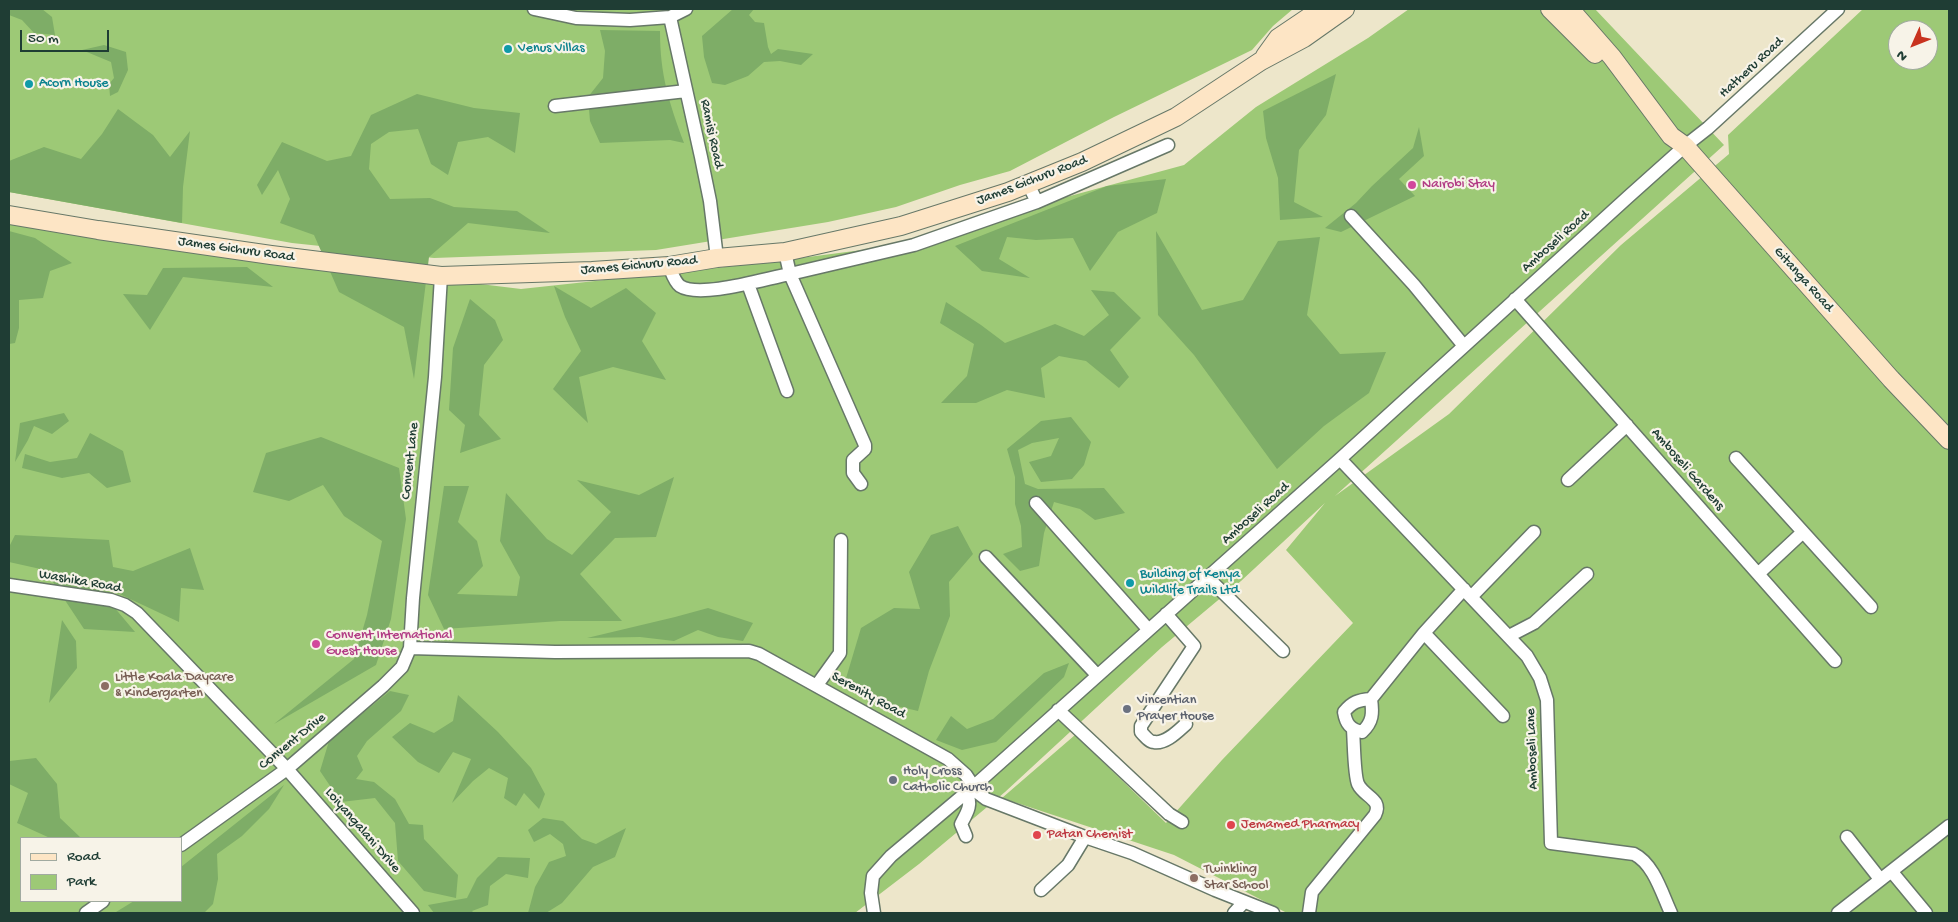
<!DOCTYPE html>
<html>
<head>
<meta charset="utf-8">
<style>
	body { margin:0 }
	#map { position:relative; width:1958px; height:922px; overflow:hidden; background:#ede6ca; font-family:"Gochi Hand",sans-serif }
	canvas { display:block }
	.frame { position:absolute; inset:0; border:10px solid #1f3d34; pointer-events:none }
	.legend { position:absolute; left:20px; top:837px; width:162px; height:65px; box-sizing:border-box; background:#f7f3e8; border:1px solid #a1aaa0; margin:0; padding:6px 9px; list-style:none; font-size:15px; color:#1f3d34 }
	.legend li { display:flex; align-items:center; gap:10px; height:25px }
	.legend b { width:25px; border:1px solid #a1aaa0 }
	.north { position:absolute; left:1888px; top:20px; width:50px; height:50px; box-sizing:border-box; background:#f7f3e8; border:1px solid #a1aaa0; border-radius:50%; rotate:226deg; font-size:14px; font-weight:700; line-height:20px; text-align:center; color:#1f3d34 }
	.north::after { content:''; display:block; margin:auto; width:18px; height:22px; background:#c8321e; clip-path:polygon(50% 0,100% 100%,50% 72%,0 100%) }
	.scale { position:absolute; left:20px; top:30px; width:89px; height:22px; box-sizing:border-box; border:2px solid #1f3d34; border-top:0; padding-left:6px; font-size:15px; line-height:18px; white-space:nowrap; color:#1f3d34; -webkit-text-stroke:4px #f7f3e8; paint-order:stroke }
</style>
</head>
<body>
<div id="map">
<canvas width="1958" height="922"></canvas>
<div class="frame"></div>
<ul class="legend">
<li><b style="height:6px;background:#fde5c5"></b>Road</li>
<li><b style="height:14px;background:#9dc976"></b>Park</li>
</ul>
<div class="north">N</div>
<div class="scale">50 m</div>
</div>
<script>
const g = document.querySelector('canvas').getContext('2d');
g.lineJoin = 'round';
function fill(path, color) { g.fillStyle = color; g.fill(path, 'evenodd'); }
function strokePath(path, color, width, dash) { g.strokeStyle = color; g.lineWidth = width; g.lineCap = dash ? 'butt' : 'round'; g.setLineDash(dash || []); g.stroke(path); }
function label(font, color, halo, rows, align = 'center') {
  g.font = font + ' "Gochi Hand",sans-serif'; g.lineWidth = 4.5; g.setLineDash([]); g.textBaseline = 'middle'; g.strokeStyle = halo; g.fillStyle = color; for (const [text, x, y, turn = 0] of rows) {
    g.save(); g.translate(x, y); g.rotate((+turn || 0) * Math.PI / 180); g.textAlign = isNaN(turn) ? turn : align; if (halo) g.strokeText(text, 0, 0); g.fillText(text, 0, 0); g.restore();
  }
}
const green = new Path2D(`
	M9 9H1293L1273 26 1252 50 1114 117 1010 171 960 185 896 207 828 222 656 250 434 258 292 243 9 192Z
	M1409 9H1595L1724 145 1335 496 1449 414 1621 245 1729 154 1728 135 1863 9H1949V913H1287L1174 855 1002 798 1075 735 1166 823 1222 760 1353 623 1286 550 1325 503 1241 581 1162 647 1005 792 919 864 855 913H9V213L398 274 521 289 762 263 862 250 969 227 1026 208 1184 165 1256 107 1368 38ZM1898 30H1928V60H1898ZM21 838H181V901H21Z`);
const forest = new Path2D(`
	M9 9H42L52 17 55 35 34 33 22 20 9 15Z
	M733 9H754L749 15 755 22 764 23 768 47 771 54 778 49 813 54 801 65 780 61 764 62 748 76 725 85 712 83 704 57 702 36Z
	M600 30 660 31C660 75 669 102 684 143L670 140 600 143 590 121 588 97 603 78 605 51Z
	M104 45 126 52 128 70 118 92 110 96 109 84 114 78 111 62 82 50Z
	M1336 74 1326 115 1299 150 1294 202 1323 217 1280 220 1278 178 1266 138 1263 111Z
	M417 94 474 108 520 113 515 153 488 137 458 142 448 175 431 164 418 129 389 132 371 144 369 169 390 199 430 198 454 207 517 211 550 233 468 223 429 257 414 379 404 327 339 292 314 235 280 223 290 199 278 170 262 195 257 185 282 142 327 161 351 156 371 115Z
	M118 109 153 135 170 157 190 131 183 187 182 223 9 192V161L44 147 81 159 102 134Z
	M1419 127 1424 156 1399 179 1415 196 1341 232 1325 228 1356 203 1372 186 1413 148Z
	M1166 179 1157 213 1118 232 1090 271 1073 238 1036 240 1007 237 999 259 1030 278 982 271 955 246 1107 186Z
	M9 231 35 238 72 263 50 271 43 298 19 300V328L15 343 9 344Z
	M1156 231 1202 310 1243 300 1278 241 1320 237 1307 315 1340 354 1386 352 1369 393 1324 426 1277 469 1194 355 1158 315Z
	M247 267 273 287 183 277 150 330 123 294 147 295 163 268Z
	M554 286 591 308 626 288 656 313 642 341 666 380 613 367 579 377 588 423 553 389 581 351 565 317Z
	M1091 290 1114 292 1141 318 1110 350 1129 377 1119 388 1086 361 1059 356 1041 368 1045 398 1007 390 976 403H941L967 376 974 344 940 323 946 302 981 325 1005 343 1055 324 1084 336 1109 315Z
	M470 299 495 320 503 340 484 365 479 415 501 439 460 453 465 425 449 410 453 348Z
	M64 413 69 421 52 434 34 426 28 440 15 462 20 423Z
	M1071 417 1091 442 1084 465 1072 479 1041 482 1029 462 1051 456 1059 438 1032 443 1018 450 1025 484 1038 489 1104 488 1125 513 1095 520 1080 509 1054 502 1044 533 1039 566 1020 571 1003 554 1022 547 1021 526 1015 504V477L1007 449 1041 421Z
	M90 433 123 451 131 482 107 488 89 473 62 478 22 468 25 454 50 462 77 458Z
	M321 437 399 468 406 519 391 619 376 665 274 724 354 659 367 615 382 541 344 516 323 485 289 501 253 492 266 453Z
	M674 477 656 537 615 538 580 574 622 621H560L444 629 428 595 444 486H469L458 522 477 541 483 566 457 594 517 596 520 577 500 541 506 493 547 539 572 555 611 512 577 480 639 495Z
	M958 526 973 554 949 582 950 616 929 671 918 711 875 701 844 685 861 628 894 608 920 609 909 572 931 535Z
	M15 535 109 540 113 567 133 571 190 548 204 590 181 588 179 622 92 581 135 632 84 629 45 570 9 562V547Z
	M708 608 753 623 743 641 718 637 698 630 674 641 640 637 587 638 675 617Z
	M62 620 76 641 77 668 49 703Z
	M1069 663 1064 677 996 742 962 750 936 740 951 716 967 729 993 719 1044 673Z
	M390 691 409 695 401 711 367 741 357 756 363 770 356 779 374 782 395 799 409 824 423 825 424 839 458 875 456 898 424 891 398 861 395 823 375 798 341 802 320 771 329 741Z
	M458 695 498 732 531 768 545 794 539 809 524 793 516 806 504 798 508 778 489 768 473 781 452 803 471 759 453 752 439 773 418 762 392 737 410 723 434 733 453 721Z
	M36 758 57 784 60 818 81 838H50L17 823 28 793 9 784V761Z
	M284 785 269 809 242 836 217 854 218 879 213 904 204 913 116 912 134 901H181V867Z
	M543 818 563 821 582 839 596 844 626 828 615 857 593 867 562 903 546 913H528L535 887 549 862 566 856 563 844 550 834 534 842 528 830Z
	M498 857 530 858 528 878 506 874 490 886 488 905 472 911 474 913H434L428 905 467 898 477 878Z`);
const street = new Path2D(`
	M534 9 576 18 630 20 670 17 686 9
	M670 17 701 157 710 201 717 258
	M555 106 686 91
	M1028 184 1037 202 1168 145
	M1351 216 1414 285 1464 346
	M669 266C672 273 674 281 680 286 700 299 767 278 790 274L785 252
	M748 284 787 391
	M1515 299 1835 661
	M1736 458 1871 607
	M1340 459 1527 656 1540 678 1547 700 1551 843 1634 854C1654 864 1662 894 1671 913
	M1568 480 1627 425
	M861 484 853 473V460L865 449V445L790 274 914 245 1037 202
	M1036 503 1148 629
	M986 557 1097 675
	M1758 574 1803 532
	M1207 577 1283 651
	M9 585 111 600 125 605 137 613 287 769 413 913
	M1471 597 1534 532
	M1166 614 1194 646 1141 726V732C1144 735 1149 742 1154 742 1166 744 1178 731 1186 724
	M1424 633 1503 716
	M1509 636 1534 623 1587 574
	M410 648 555 652 749 651 759 654 948 759 966 775 978 793 986 799 1085 837 1132 853 1215 890 1273 913
	M817 685 840 653 841 540
	M1371 699C1358 700 1352 702 1344 712 1346 724 1350 729 1362 732 1373 722 1373 713 1371 699L1424 633 1464 589
	M1058 710 1169 814 1182 822
	M966 836 961 824C967 813 973 804 966 793
	M1847 837 1880 879
	M181 845 287 769 383 686 402 667 410 648 413 598 435 377 441 276
	M1892 872 1926 913
	M1041 890 1068 865 1085 837
	M86 913 103 901
	M874 913 871 893 873 876 891 856 973 787 1340 459 1628 197 1685 146 1708 128 1838 9
	M1234 913 1244 902
	M1309 913 1312 892 1375 815C1383 799 1364 797 1358 784 1354 775 1354 741 1353 730
	M1838 913 1949 826`);
const secondary = new Path2D(`
	M1550 9 1595 54
	M1570 9 1612 57 1671 136 1685 146 1891 379 1949 440
	M1265 56 1278 38 1321 9
	M9 215 98 230 271 255 441 276 592 271 669 266 717 258 785 252 901 226 1008 192 1082 162 1176 117 1261 61 1304 38 1345 9`);
const markers = [
	[508,49,5,"#0f9aa8"],
	[29,84,5,"#0f9aa8"],
	[1412,185,5,"#d1479c"],
	[1130,583,5,"#0f9aa8"],
	[316,644,5,"#d1479c"],
	[105,686,5,"#8d6e63"],
	[1127,709,5,"#6b7280"],
	[893,780,5,"#6b7280"],
	[1231,825,5,"#e0444e"],
	[1037,835,5,"#e0444e"],
	[1194,878,5,"#8d6e63"]
];
const cultureNames = [
	["Venus Villas",518,49],
	["Acorn House",39,84],
	["Building of Kenya",1140,575],
	["Wildlife Trails Ltd",1140,591]
];
const streetNames = [
	["Hatheru Road",1752,68,-43],
	["Ramisi Road",711,134,78],
	["James Gichuru Road",1032,181,-21],
	["Amboseli Road",1556,242,-42],
	["James Gichuru Road",236,250,8],
	["James Gichuru Road",639,266,-5],
	["Gitanga Road",1803,280,48],
	["Convent Lane",411,461,-84],
	["Amboseli Gardens",1687,470,49],
	["Amboseli Road",1256,514,-42],
	["Washika Road",80,582,10],
	["Serenity Road",868,696,29],
	["Convent Drive",293,742,-39],
	["Amboseli Lane",1533,749,-92],
	["Loiyangalani Drive",362,831,49]
];
const hotelNames = [
	["Nairobi Stay",1422,185],
	["Convent International",326,636],
	["Guest House",326,652]
];
const educationNames = [
	["Little Koala Daycare",115,678],
	["& Kindergarten",115,694],
	["Twinkling",1204,870],
	["Star School",1204,886]
];
const worshipNames = [
	["Vincentian",1137,701],
	["Prayer House",1137,717],
	["Holy Cross",903,772],
	["Catholic Church",903,788]
];
const healthNames = [
	["Jemamed Pharmacy",1241,825],
	["Patan Chemist",1047,835]
];
fill(green, '#9dc976');
fill(forest, '#7ead67');
strokePath(street, '#677868', 15);
strokePath(secondary, '#677868', 20);
strokePath(street, '#fff', 12);
strokePath(secondary, '#fde5c5', 18);
for (const [x, y, r, color] of markers) { const dot = new Path2D(); dot.arc(x, y, r, 0, 2 * Math.PI); g.fillStyle = color; g.fill(dot); strokePath(dot, '#f7f3e8', 2); }
label('14px', '#0d838f', '#f7f3e8', cultureNames, 'left');
label('14px', '#1f3d34', '#f7f3e8', streetNames);
label('14px', '#b23c85', '#f7f3e8', hotelNames, 'left');
label('14px', '#785e54', '#f7f3e8', educationNames, 'left');
label('14px', '#5b616d', '#f7f3e8', worshipNames, 'left');
label('14px', '#be3a42', '#f7f3e8', healthNames, 'left');
</script>
</body>
</html>
